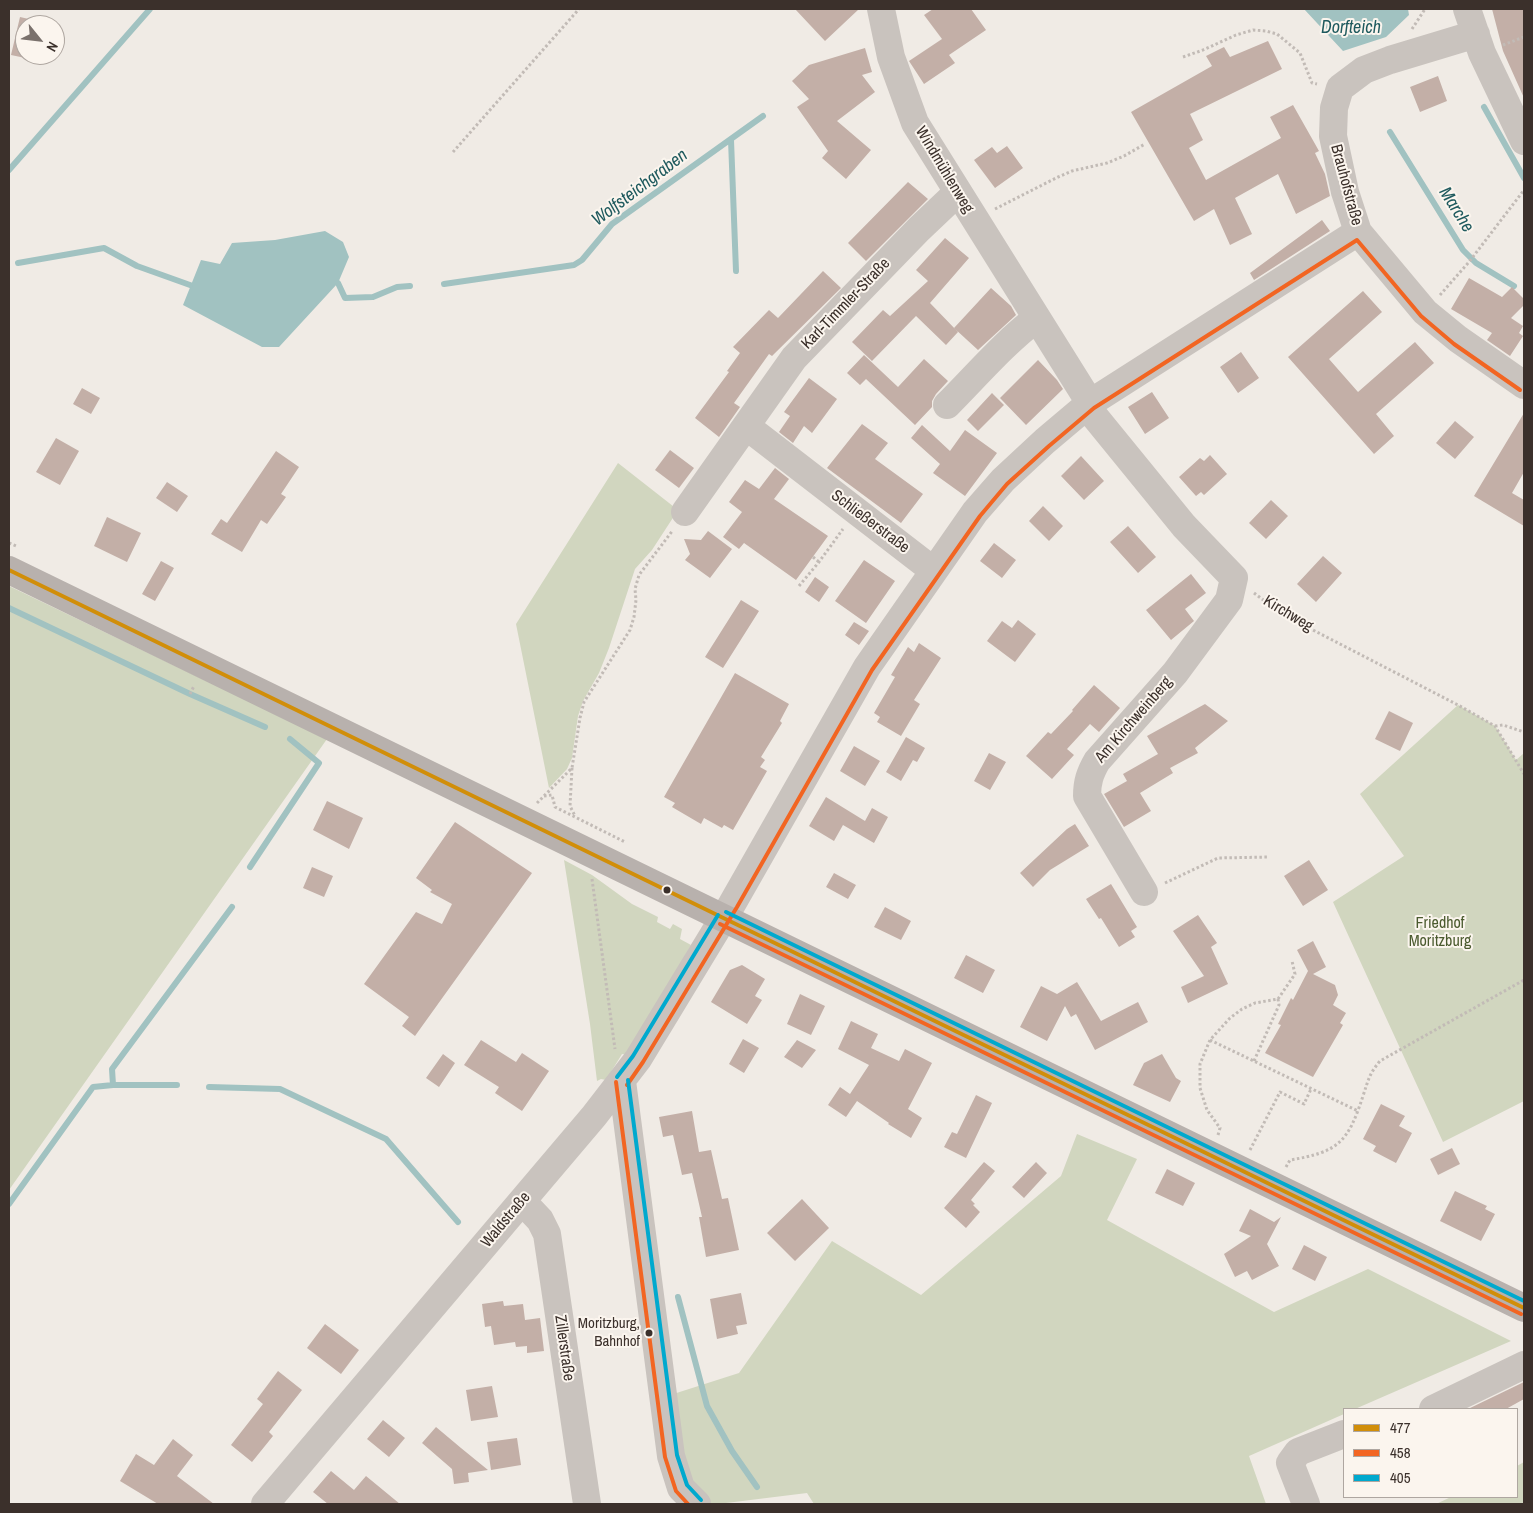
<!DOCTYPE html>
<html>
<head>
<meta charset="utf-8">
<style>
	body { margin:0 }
	#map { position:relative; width:1533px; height:1513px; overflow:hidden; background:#f0ebe5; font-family:"Archivo Narrow",sans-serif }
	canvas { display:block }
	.frame { position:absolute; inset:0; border:10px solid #3b302b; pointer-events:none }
	.legend { position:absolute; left:1343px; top:1408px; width:175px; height:90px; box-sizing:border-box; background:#fbf5ee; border:1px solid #aea6a0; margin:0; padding:6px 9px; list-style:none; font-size:15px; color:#3b302b }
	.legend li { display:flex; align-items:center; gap:10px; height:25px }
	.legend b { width:25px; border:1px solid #aea6a0 }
	.north { position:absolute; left:15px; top:15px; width:50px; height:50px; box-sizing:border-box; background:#fbf5ee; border:1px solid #aea6a0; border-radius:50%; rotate:119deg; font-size:14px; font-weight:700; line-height:20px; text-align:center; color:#3b302b }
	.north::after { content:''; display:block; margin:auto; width:18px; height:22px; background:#7a716c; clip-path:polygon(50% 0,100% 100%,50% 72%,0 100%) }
</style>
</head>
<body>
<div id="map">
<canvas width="1533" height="1513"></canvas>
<div class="frame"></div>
<ul class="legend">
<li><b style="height:6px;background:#d18e09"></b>477</li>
<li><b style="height:6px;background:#f26522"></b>458</li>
<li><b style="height:6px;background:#00a9ce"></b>405</li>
</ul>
<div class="north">N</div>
</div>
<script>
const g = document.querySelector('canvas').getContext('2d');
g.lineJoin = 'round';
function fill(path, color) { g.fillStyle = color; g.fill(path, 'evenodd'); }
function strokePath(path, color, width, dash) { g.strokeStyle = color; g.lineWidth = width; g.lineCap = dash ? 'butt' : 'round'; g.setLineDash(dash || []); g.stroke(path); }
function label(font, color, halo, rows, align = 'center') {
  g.font = font + ' "Archivo Narrow",sans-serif'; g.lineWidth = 4; g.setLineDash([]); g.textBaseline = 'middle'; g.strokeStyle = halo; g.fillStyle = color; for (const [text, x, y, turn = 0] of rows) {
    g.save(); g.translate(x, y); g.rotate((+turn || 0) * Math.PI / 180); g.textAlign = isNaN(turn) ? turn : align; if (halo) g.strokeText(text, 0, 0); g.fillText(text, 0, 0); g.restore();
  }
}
const green = new Path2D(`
	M618 463 678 510 652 550 635 569 609 648 599 673 583 701 578 716 572 758 567 769 549 788 516 624Z
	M9 586 327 739 9 1190Z
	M1458 705 1495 726 1516 760 1524 753V1101L1443 1142 1333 902 1404 856 1360 794Z
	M564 860 592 875 632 904 658 917 657 922 670 929 673 924 682 929 680 939 691 945 629 1055 622 1054 606 1080 601 1079 597 1081 590 1024Z
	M1077 1134 1137 1159 1107 1220 1274 1312 1368 1269 1511 1341 1355 1409H1344V1414L1249 1456 1266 1504H814L807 1493 718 1504H697L664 1397 739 1373 832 1241 921 1295 1061 1176Z
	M1524 1462V1504H1436L1451 1497H1517V1466Z`);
const water = new Path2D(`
	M1304 9H1408L1409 15 1386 37 1343 51Z
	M325 231 343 242 349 257 338 283 279 347H262L183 305 201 260 220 264 232 243 275 240Z`);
const stream = new Path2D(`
	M1484 107 1524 178
	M1390 132 1463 250 1476 263 1514 286
	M731 140 736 271
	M9 170 150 9
	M18 263 104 248 137 266 190 285
	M338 283 345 298 373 297 397 287 410 286
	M444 284 574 265 582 260 612 224 763 116
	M9 608 190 694 265 727
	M250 867 319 763 290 739
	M113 1085H177
	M209 1087 280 1089 386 1139 458 1222
	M9 1204 93 1087 113 1085 112 1069 232 907
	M678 1297 707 1406 732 1451 757 1487`);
const building = new Path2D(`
	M795 9H859L825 41Z
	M933 9H971L986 30 949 55 955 63 924 84 909 61 942 39 924 15Z
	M1492 9H1524V98L1503 51Z
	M20 17 42 22V25H25V55H51L49 63 11 55Z
	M1268 41 1282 69 1190 114 1203 140 1189 148 1206 180 1281 138 1270 117 1293 105 1319 151 1315 153 1325 174 1330 196 1296 214 1278 174 1235 198 1252 234 1230 245 1214 209 1194 221 1131 112 1212 66 1206 56 1224 47 1230 57Z
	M865 48 872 72 862 75 875 92 837 121 871 150 846 179 822 158 828 151 797 107 809 99 792 81 809 65Z
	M1438 76 1447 101 1420 112 1410 87Z
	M1007 146 1023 168 995 188 974 160 992 147 997 153Z
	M908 182 928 199 866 261 848 243Z
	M1322 220 1330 231 1254 280 1250 273Z
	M945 238 969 258 930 303 958 332 946 345 916 316 872 361 852 342 883 310 890 316 928 281 916 270Z
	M823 271 841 288 772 356 769 354 734 403 740 407 719 437 695 418 729 372 727 371 740 353 733 347 769 310 778 318Z
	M1469 278 1502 297 1512 287 1524 299V305L1511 318 1523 326 1519 333 1523 336 1510 356 1487 340 1492 333 1451 309Z
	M991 288 1011 306 1016 315 978 350 954 328Z
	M1363 291 1382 312 1329 359 1358 392 1415 342 1434 363 1376 414 1394 436 1374 454 1288 357Z
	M1241 352 1259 378 1238 393 1220 367Z
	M864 355 898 387 924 359 948 381 936 394 932 401V407L915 425 866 379 860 385 847 373Z
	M1038 360 1057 380 1063 389 1026 425 1000 398Z
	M809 378 837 399 812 433 804 426 793 443 779 432 790 416 784 412Z
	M82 388 100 398 91 414 73 404Z
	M1152 392 1169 418 1145 434 1128 407Z
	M992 393 1004 405 978 431 967 420Z
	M1524 413V472L1512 493 1524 500V526L1474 496Z
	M1455 421 1474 437 1455 459 1436 443Z
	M862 424 888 443 875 459 923 494 901 523 827 468Z
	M922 425 950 451 965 430 997 453 965 496 933 473 940 464 911 438Z
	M56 438 79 451 60 485 36 472Z
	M670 450 694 468 679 488 655 470Z
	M276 451 299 467 281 494 286 497 267 524 261 520 242 552 211 534 221 519 227 523Z
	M1210 455 1227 474 1204 495 1201 492 1196 496 1179 477 1200 458 1204 461Z
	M1081 456 1104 481 1084 500 1061 476Z
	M775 468 789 479 774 499 828 536 796 580 744 543 739 549 723 537 742 512 729 502 745 480 759 489Z
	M167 482 188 496 177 512 156 498Z
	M1271 500 1288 516 1266 539 1249 523Z
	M1043 506 1063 526 1049 541 1029 521Z
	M107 517 141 533 127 562 94 546Z
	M1128 526 1156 557 1138 573 1110 542Z
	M708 531 732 549 710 578 685 560 690 554 684 539 701 540Z
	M994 543 1016 560 1002 578 980 561Z
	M1323 556 1342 573 1316 602 1297 584Z
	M864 560 895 581 866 623 835 601Z
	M161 561 174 568 155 601 142 594Z
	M1191 574 1206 593 1185 609 1194 621 1171 640 1146 610Z
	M815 577 829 587 819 602 805 592Z
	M741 600 759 611 723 668 705 657Z
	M1018 620 1036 634 1015 662 987 641 1002 621 1012 628Z
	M854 622 869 631 859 645 845 635Z
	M919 643 941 658 914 700 920 704 901 736 877 722 880 717 874 713 895 677 891 675 908 647 914 652Z
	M735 673 789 704 780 721 782 723 761 757 765 760 760 767 767 771 733 830 724 825 722 828 704 818 701 824 672 807 675 803 664 797Z
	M1094 685 1120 708 1099 732 1090 724 1067 749 1074 755 1052 779 1026 756 1048 732 1051 734 1073 711 1072 710Z
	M1205 704 1228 721 1195 748 1198 753 1170 768 1173 773 1140 793 1151 811 1124 827 1104 794 1127 781 1123 774 1158 754 1147 736Z
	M1389 711 1413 723 1400 751 1375 739Z
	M906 737 925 748 917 762 913 760 901 781 886 772Z
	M854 746 880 761 865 786 840 771Z
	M989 753 1006 762 990 790 974 781Z
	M826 797 865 821 872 808 888 817 874 843 843 825 834 841 809 826Z
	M327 801 363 818 349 849 313 830Z
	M455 822 532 873 415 1036 402 1026 409 1017 364 984 416 912 442 924 452 904 430 892 432 890 416 878Z
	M1075 824 1089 846 1050 870 1033 887 1020 873 1067 829Z
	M1309 860 1328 890 1303 906 1284 876Z
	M312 867 333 876 324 897 303 888Z
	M834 873 856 885 848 899 826 887Z
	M1111 884 1137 927 1131 931 1135 937 1119 947 1101 918 1099 919 1086 899Z
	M885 907 911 921 901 940 874 927Z
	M1198 915 1217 943 1211 947 1228 984 1188 1003 1181 987 1204 976 1173 931Z
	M1313 941 1326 967 1313 974 1335 985 1338 995 1333 1005 1346 1013 1340 1023 1343 1025 1313 1077 1265 1053 1281 1025 1278 1024 1291 998 1293 1000 1308 971 1297 950Z
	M966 955 995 970 983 993 954 978Z
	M742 965 765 979 755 996 762 1000 747 1024 711 1002 730 970Z
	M1077 982 1101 1021 1138 1002 1148 1022 1095 1050 1076 1014 1071 1017 1065 1006 1047 1041 1020 1027 1041 986 1057 994Z
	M800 994 825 1006 811 1035 787 1024Z
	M851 1021 878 1034 871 1048 899 1061 905 1049 932 1063 908 1109 922 1118 911 1138 888 1124 889 1123 857 1101 846 1117 828 1105 840 1087 850 1094 869 1065 838 1049Z
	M743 1039 759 1048 744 1073 729 1064Z
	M481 1040 516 1062 522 1053 549 1071 522 1111 495 1093 499 1087 464 1065Z
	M797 1040 816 1050 802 1068 784 1057Z
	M443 1054 455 1063 439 1087 426 1078Z
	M1162 1054 1176 1078 1181 1081 1170 1102 1133 1085 1144 1063Z
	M976 1095 992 1103 966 1158 944 1147 952 1132 957 1134Z
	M1381 1104 1405 1116 1399 1126 1412 1133 1396 1163 1373 1151 1376 1146 1363 1139Z
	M692 1111 699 1152 711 1150 722 1199 728 1198 739 1250 706 1257 699 1217H702L692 1173 682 1175 673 1135 663 1137 659 1117Z
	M1452 1148 1460 1164 1438 1175 1430 1159Z
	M984 1162 995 1171 971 1200 975 1204 973 1205 980 1212 966 1228 944 1208Z
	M1036 1162 1047 1173 1024 1198 1012 1187Z
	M1167 1169 1195 1183 1183 1206 1155 1193Z
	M1455 1191 1487 1206 1485 1209 1495 1214 1481 1241 1440 1221Z
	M802 1199 829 1228 795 1261 767 1233Z
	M1250 1209 1274 1222 1281 1217 1267 1244 1279 1266 1252 1280 1247 1271 1235 1277 1224 1254 1251 1236 1239 1231Z
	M1304 1245 1327 1257 1315 1281 1292 1269Z
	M741 1293 747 1324 736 1326 738 1334 717 1339 710 1299Z
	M503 1301 504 1306 523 1304 525 1320 540 1318 544 1351 527 1353V1346L516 1347 515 1342 494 1345 491 1326 485 1327 482 1304Z
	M325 1324 359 1350 341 1374 307 1348Z
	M278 1371 302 1390 269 1432 273 1436 252 1462 231 1445 263 1404 257 1399Z
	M1524 1382V1399L1506 1409H1468Z
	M492 1386 498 1417 471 1421 466 1390Z
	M383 1420 405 1438 389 1457 367 1439Z
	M436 1427 461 1448 488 1470 468 1473 469 1482 454 1484 452 1469 422 1443Z
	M517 1438 521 1465 491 1470 487 1442Z
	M173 1439 193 1455 177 1476 214 1504H158L120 1481 136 1454 154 1465Z
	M331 1471 354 1490 366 1476 400 1504H328L313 1492Z`);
const path = new Path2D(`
	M1412 29 1425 9
	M1503 45 1524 37
	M1183 57 1203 50 1236 35 1253 30 1266 31 1277 34 1300 53 1312 83 1317 84
	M453 152 579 9
	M995 209 1058 177 1072 171 1107 163 1124 156 1145 144
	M1440 295 1469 262 1524 190
	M9 543 16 546
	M813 557 819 562
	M799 586 819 562 843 529
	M1254 593 1282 614 1458 705 1495 726 1524 774
	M190 694 194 686
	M1495 726 1503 725 1524 732
	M572 768 570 806 575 816
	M544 796 552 795 555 807 625 842
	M537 803 572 768 580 718 584 702 630 630 634 617 636 600 635 589 639 575 673 530
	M592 879 615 1049
	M1165 883 1218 858 1269 857
	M1210 1040 1358 1111
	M1254 1061 1279 1005 1278 999
	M1218 1135 1220 1128 1207 1110 1200 1088V1064L1210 1040 1230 1018 1242 1009 1255 1003 1278 999 1295 974 1292 961
	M1250 1150 1280 1092 1304 1104 1311 1089
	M1286 1167 1290 1160C1339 1152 1348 1142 1363 1096 1368 1081 1369 1074 1380 1061L1524 980`);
const minor = new Path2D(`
	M881 9 891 57 915 123 1090 403
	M1467 9 1482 53 1524 141
	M1476 34 1390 60 1364 70 1340 88 1334 108 1333 136 1345 192 1358 232 1425 312 1458 339 1524 385
	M947 405C976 376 1004 343 1037 318
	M1087 407 1184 526 1234 578 1229 600 1175 673 1097 761C1090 773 1087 782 1087 796L1144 892
	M746 426 934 571
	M685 512 794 358 919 229 958 192
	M622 1081 671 1456 681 1488 697 1504
	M522 1201 540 1220 547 1234 587 1504
	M1433 1409 1524 1365
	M265 1504 594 1116 638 1059 732 904 867 667 975 512 1003 480 1045 441 1090 403 1358 232
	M1306 1504 1290 1463 1298 1452 1344 1434`);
const major = new Path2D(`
	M9 570 1524 1308`);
const bus1 = new Path2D(`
	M9 570 1524 1308`);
const bus2 = new Path2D(`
	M720 924 1521 1314
	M616 1082 665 1457 676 1491 688 1504
	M627 1085 643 1062 737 907 872 670 980 516 1007 484 1049 446 1094 408 1357 240 1421 316 1454 344 1520 390`);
const bus3 = new Path2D(`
	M726 912 1524 1301
	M617 1077 633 1056 718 915
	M628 1080 677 1455 687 1485 701 1500`);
const markers = [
	[667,890,4.5,"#3b302b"],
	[649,1333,4.5,"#3b302b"]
];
const busNames = [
	["Moritzburg,",640,1324],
	["Bahnhof",640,1342]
];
const streetNames = [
	["Windmühlenweg",944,170,59],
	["Brauhofstraße",1346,185,75],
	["Karl-Timmler-Straße",846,304,-46],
	["Schließerstraße",870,522,37],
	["Kirchweg",1288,614,31],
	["Am Kirchweinberg",1134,720,-49],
	["Waldstraße",506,1220,-50],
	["Zillerstraße",564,1348,82]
];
const parkNames = [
	["Friedhof",1440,924],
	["Moritzburg",1440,942]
];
const waterNames = [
	["Dorfteich",1351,28],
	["Wolfsteichgraben",640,188,-37],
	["Marche",1456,210,58]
];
fill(green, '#d1d6bf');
fill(water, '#a1c2c1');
strokePath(stream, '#a1c2c1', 6);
fill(building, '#c3afa7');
strokePath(path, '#c2bbb6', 3, [2.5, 2.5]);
strokePath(minor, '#c9c3be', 28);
strokePath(major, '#b8b1ad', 28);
strokePath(bus1, '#d18e09', 4);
strokePath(bus2, '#f26522', 4);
strokePath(bus3, '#00a9ce', 4);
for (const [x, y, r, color] of markers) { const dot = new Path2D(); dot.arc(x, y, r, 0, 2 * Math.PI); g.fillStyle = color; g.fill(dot); strokePath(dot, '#fbf5ee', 2); }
label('15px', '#3b302b', '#fbf5ee', busNames, 'right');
label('16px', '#3b302b', '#fbf5ee', streetNames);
label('16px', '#4a5a2e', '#fbf5ee', parkNames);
label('italic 18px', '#1f5a5e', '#fbf5ee', waterNames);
</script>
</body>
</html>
